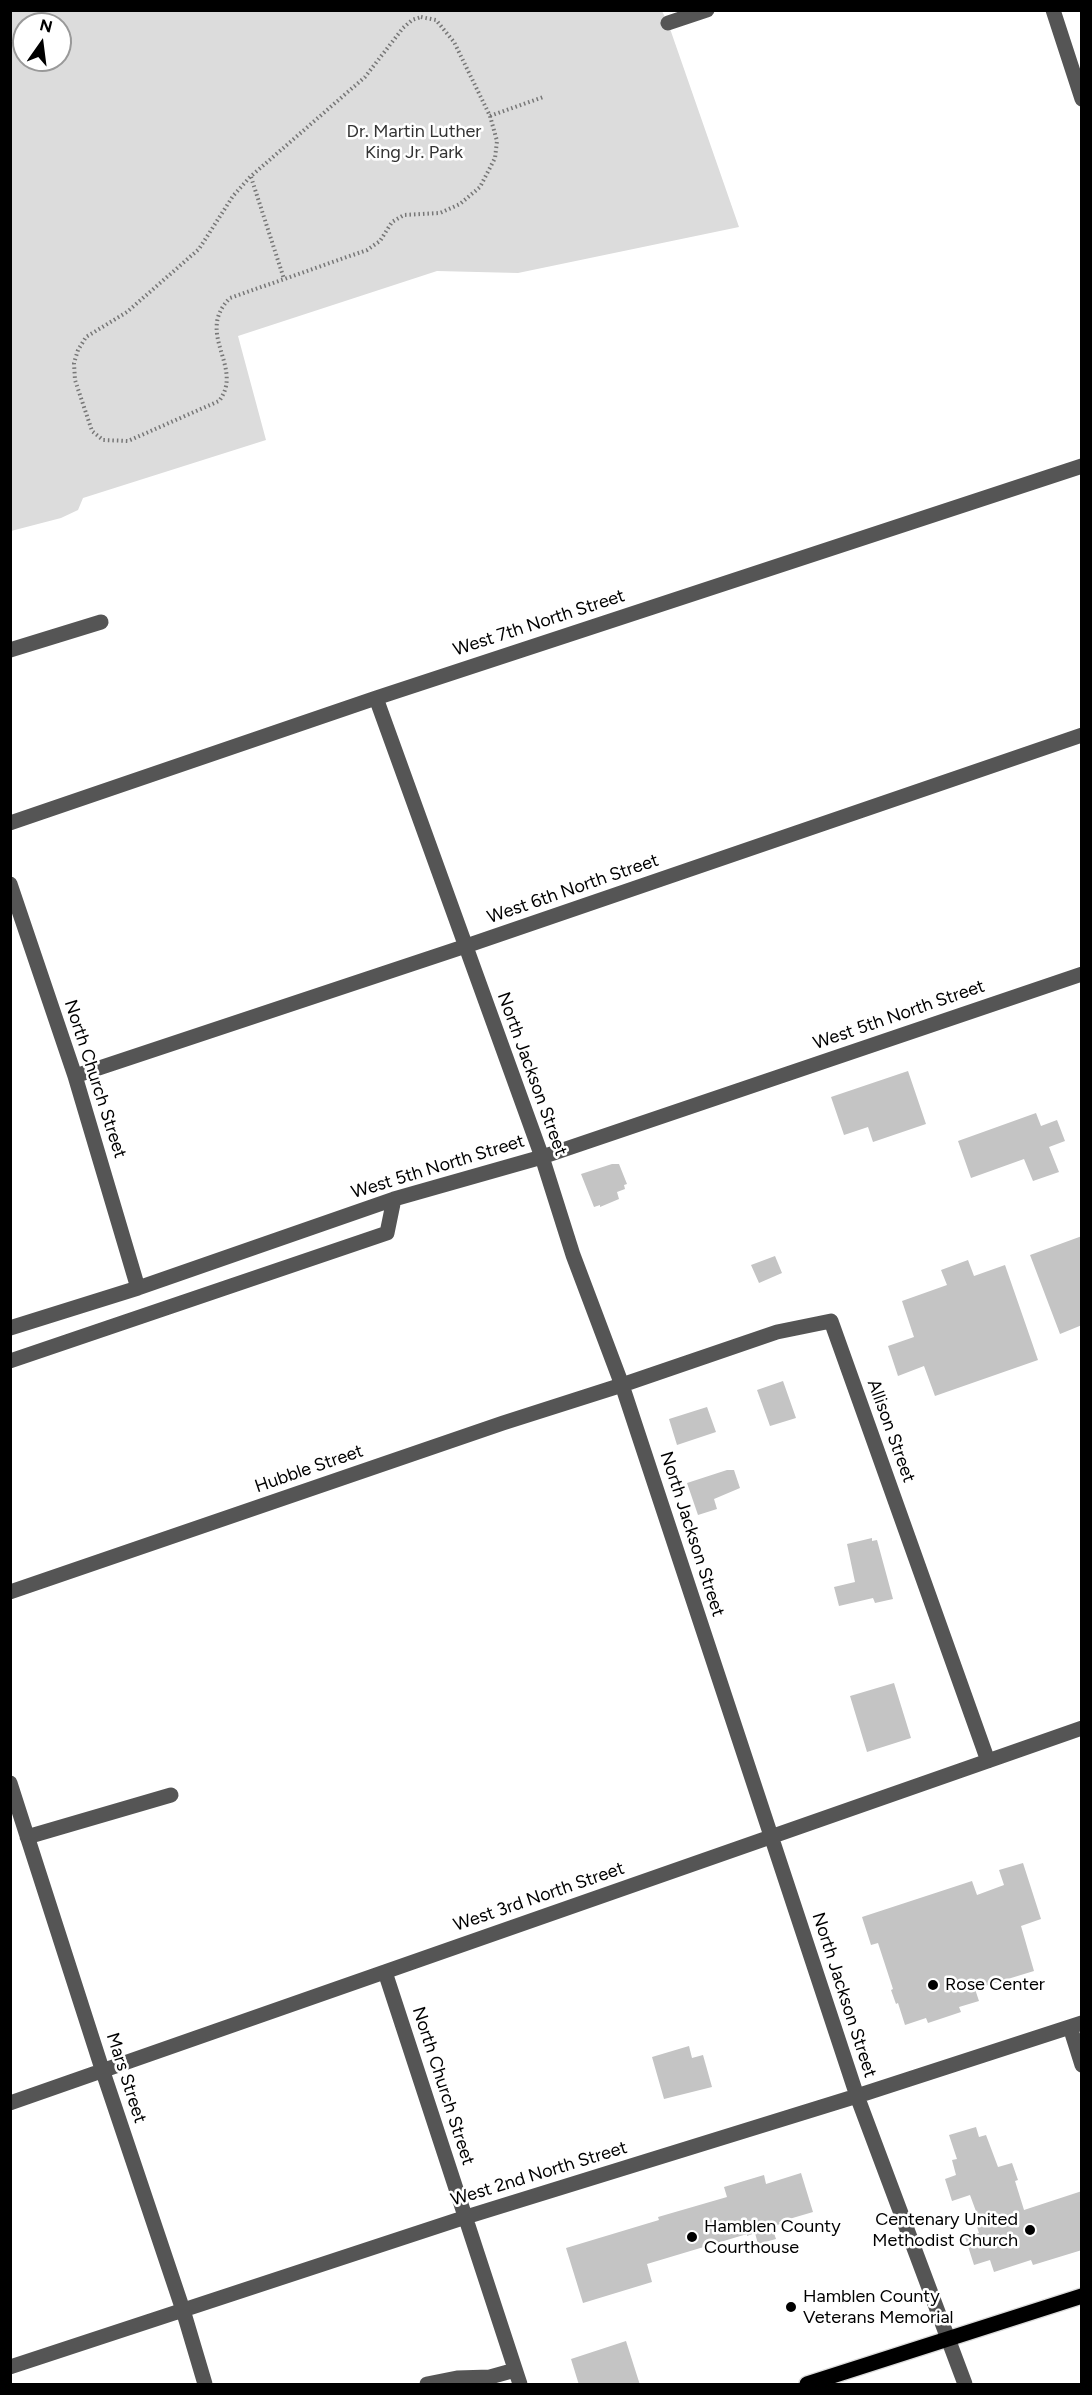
<!DOCTYPE html>
<html>
<head>
<meta charset="utf-8">
<style>
	body { margin:0 }
	#map { position:relative; width:1092px; height:2395px; overflow:hidden; background:#fff; font-family:Figtree,sans-serif }
	canvas { display:block }
	.frame { position:absolute; inset:0; border:12px solid #000; pointer-events:none }
	.north { position:absolute; left:12px; top:12px; width:60px; height:60px; box-sizing:border-box; background:#fff; border:2px solid #999; border-radius:50%; rotate:14deg; font-size:16px; font-weight:700; line-height:24px; text-align:center; color:#000 }
	.north::after { content:''; display:block; margin:auto; width:21px; height:27px; background:#000; clip-path:polygon(50% 0,100% 100%,50% 72%,0 100%) }
</style>
</head>
<body>
<div id="map">
<canvas width="1092" height="2395"></canvas>
<div class="frame"></div>
<div class="north">N</div>
</div>
<script>
const g = document.querySelector('canvas').getContext('2d');
g.lineJoin = 'round';
function fill(path, color) { g.fillStyle = color; g.fill(path, 'evenodd'); }
function strokePath(path, color, width, dash) { g.strokeStyle = color; g.lineWidth = width; g.lineCap = dash ? 'butt' : 'round'; g.setLineDash(dash || []); g.stroke(path); }
function label(font, color, halo, rows, align = 'center') {
  g.font = font + ' Figtree,sans-serif'; g.lineWidth = 5; g.setLineDash([]); g.textBaseline = 'middle'; g.strokeStyle = halo; g.fillStyle = color; for (const [text, x, y, turn = 0] of rows) {
    g.save(); g.translate(x, y); g.rotate((+turn || 0) * Math.PI / 180); g.textAlign = isNaN(turn) ? turn : align; if (halo) g.strokeText(text, 0, 0); g.fillText(text, 0, 0); g.restore();
  }
}
const green = new Path2D(`
	M11 11H662L668 23 739 227 518 273 437 271 238 336 266 440 83 498 78 510 61 518 11 531ZM24 24H60V60H24Z`);
const building = new Path2D(`
	M908 1071 926 1124 873 1142 868 1127 844 1135 831 1097Z
	M1036 1113 1041 1126 1057 1120 1065 1141 1049 1147 1059 1172 1033 1181 1024 1159 971 1178 958 1141Z
	M612 1164H619L627 1184 624 1185 625 1189 617 1192 619 1199 600 1207V1205L594 1207 581 1174Z
	M1082 1236V1325L1060 1334 1030 1255Z
	M775 1256 782 1273 759 1283 751 1265Z
	M968 1260 974 1276 1005 1265 1038 1360 935 1396 924 1366 898 1376 888 1346 914 1337 902 1301 947 1285 941 1270Z
	M783 1381 796 1418 770 1426 757 1390Z
	M707 1407 716 1432 677 1445 669 1419Z
	M727 1470H734L740 1488 714 1499 717 1509 698 1515 687 1483Z
	M872 1538V1541L877 1540 893 1599 875 1603 873 1598 839 1606 834 1587 855 1582 847 1544Z
	M894 1683 911 1738 867 1752 850 1696Z
	M1023 1863 1041 1919 1021 1926 1034 1971 975 1989 979 2001 959 2007 961 2012 928 2023 926 2018 905 2025 898 2003 896 2004 891 1990 893 1989 878 1943 871 1945 862 1917 972 1881 977 1895 1004 1885 999 1870Z
	M689 2046 692 2058 703 2055 712 2087 664 2099 652 2057Z
	M976 2127 979 2137 986 2135 998 2167 1012 2163 1018 2180 1015 2181 1024 2210 1082 2191V2250L1033 2265 1031 2260 994 2272 990 2260 974 2265 965 2237 979 2233 977 2227 981 2225 970 2195 952 2201 945 2179 956 2175 952 2160 957 2159 949 2135Z
	M801 2173 813 2212 779 2222 780 2224 772 2227 776 2239 758 2244 755 2233 747 2236V2234L647 2264 652 2282 583 2303 566 2248 659 2220 658 2217 727 2197 724 2187 764 2175 766 2184Z
	M626 2341 640 2385H579L571 2359Z`);
const path = new Path2D(`
	M421 17 436 20 454 42 490 116 497 141 495 158 480 187 460 204 440 213 404 215 392 222 380 241 367 250 230 298C194 334 245 367 219 401L128 441 103 440 92 431 75 380 74 363 78 350 86 337 127 312 199 249 233 196 250 177 365 77 403 28 412 20Z
	M490 116 543 97
	M251 177 284 279`);
const minor = new Path2D(`
	M1053 10 1082 99
	M668 23 707 10
	M10 650 101 622
	M376 698 542 1157 573 1255 622 1385 857 2096 965 2384
	M10 823 376 698 1082 466
	M10 884 75 1076 138 1288
	M75 1076 466 946 1082 735
	M10 1328 138 1288 394 1199 542 1157 1082 974
	M10 1361 387 1233 394 1199
	M10 1592 503 1423 622 1385 777 1332 831 1321 988 1761
	M10 1783 103 2072 183 2310 205 2384
	M27 1837 171 1795
	M385 1972 520 2384
	M1070 2027 1082 2065
	M10 2103 1082 1728
	M10 2367 466 2217 857 2096 1082 2023
	M427 2384 457 2378 490 2377 515 2370`);
const major = new Path2D(`
	M807 2384 1082 2296`);
const markers = [
	[933,1985,6,"#000"],
	[1030,2230,6,"#000"],
	[692,2237,6,"#000"],
	[791,2307,6,"#000"]
];
const parkNames = [
	["Dr. Martin Luther",414,132],
	["King Jr. Park",414,153]
];
const streetNames = [
	["West 7th North Street",539,623,-18],
	["West 6th North Street",573,889,-19],
	["West 5th North Street",899,1015,-19],
	["North Jackson Street",532,1074,70],
	["North Church Street",95,1079,72],
	["West 5th North Street",438,1167,-17],
	["Allison Street",891,1431,70],
	["Hubble Street",309,1469,-19],
	["North Jackson Street",692,1534,72],
	["West 3rd North Street",539,1897,-19],
	["North Jackson Street",844,1995,72],
	["Mars Street",126,2078,72],
	["North Church Street",443,2086,72],
	["West 2nd North Street",539,2174,-17]
];
const poiNames = [
	["Rose Center",945,1985],
	["Centenary United",1018,2220,"right"],
	["Methodist Church",1018,2241,"right"],
	["Hamblen County",704,2227],
	["Courthouse",704,2248],
	["Hamblen County",803,2297],
	["Veterans Memorial",803,2318]
];
fill(green, '#dcdcdc');
fill(building, '#c4c4c4');
strokePath(major, '#dbdbdb', 18);
strokePath(path, '#777', 4, [1.5, 3]);
strokePath(minor, '#555', 15);
strokePath(major, '#000', 15);
for (const [x, y, r, color] of markers) { const dot = new Path2D(); dot.arc(x, y, r, 0, 2 * Math.PI); g.fillStyle = color; g.fill(dot); strokePath(dot, '#fff', 2); }
label('18px', '#333', '#fff', parkNames);
label('18px', '#000', '#fff', streetNames);
label('18px', '#000', '#fff', poiNames, 'left');
</script>
</body>
</html>
